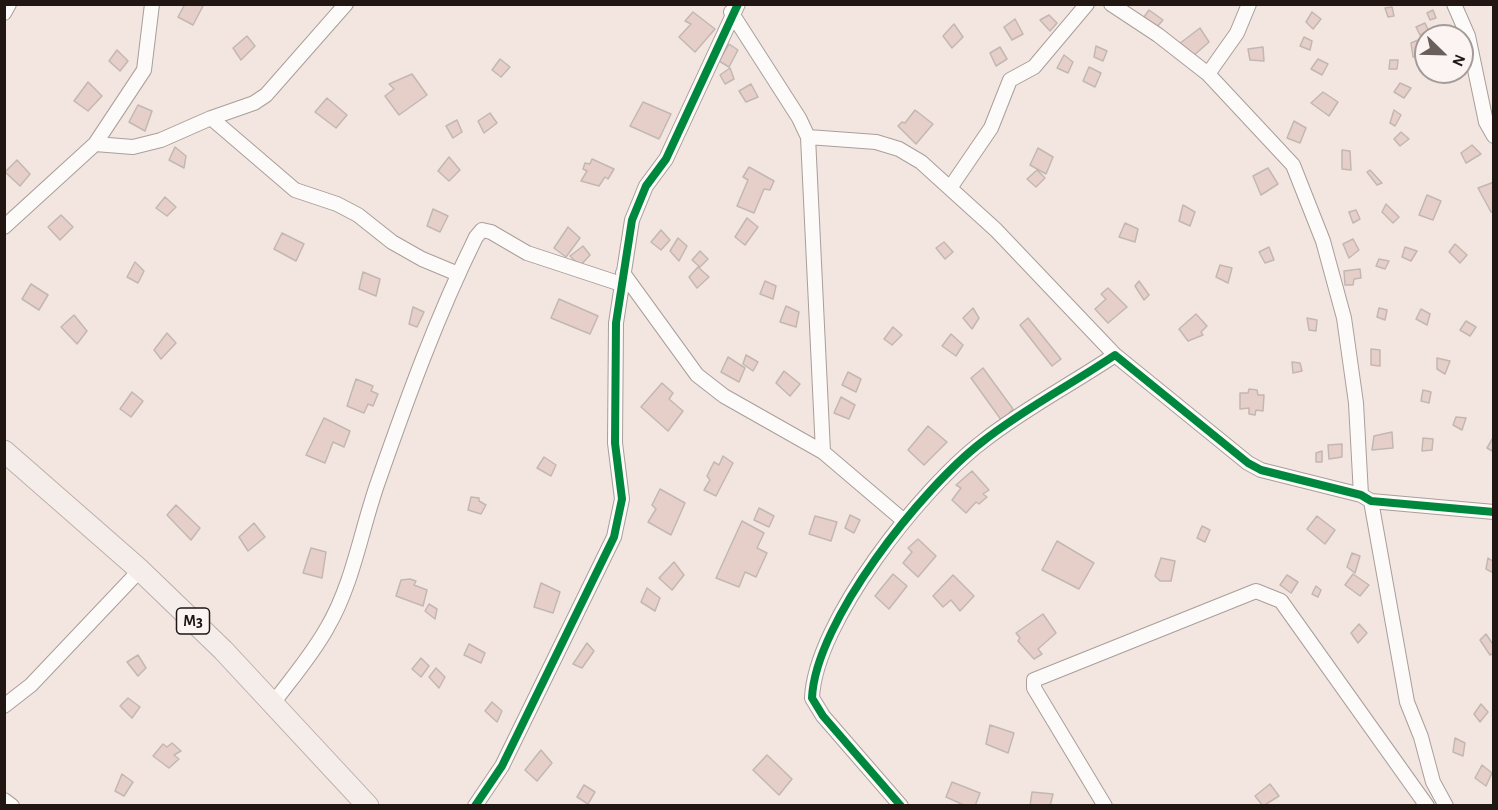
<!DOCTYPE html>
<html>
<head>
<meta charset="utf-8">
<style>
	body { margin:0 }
	#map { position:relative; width:1498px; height:810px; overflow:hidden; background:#f3e6e0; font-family:"Alegreya Sans",sans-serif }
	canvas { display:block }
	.frame { position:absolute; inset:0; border:6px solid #211612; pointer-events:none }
	.north { position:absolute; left:1414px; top:24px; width:60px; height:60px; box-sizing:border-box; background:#fbf4f2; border:2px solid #a49b98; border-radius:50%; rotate:113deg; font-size:16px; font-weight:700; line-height:24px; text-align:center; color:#211612 }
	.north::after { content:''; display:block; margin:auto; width:21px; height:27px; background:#6a5f5a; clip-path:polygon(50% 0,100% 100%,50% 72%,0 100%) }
</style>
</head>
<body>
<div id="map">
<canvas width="1498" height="810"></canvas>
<div class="frame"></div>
<div class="north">N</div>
</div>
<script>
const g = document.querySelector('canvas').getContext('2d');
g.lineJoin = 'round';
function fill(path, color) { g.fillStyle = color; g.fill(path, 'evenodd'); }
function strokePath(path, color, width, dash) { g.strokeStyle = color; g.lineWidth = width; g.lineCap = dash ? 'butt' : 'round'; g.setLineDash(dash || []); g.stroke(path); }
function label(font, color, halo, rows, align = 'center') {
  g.font = font + ' "Alegreya Sans",sans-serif'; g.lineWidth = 6; g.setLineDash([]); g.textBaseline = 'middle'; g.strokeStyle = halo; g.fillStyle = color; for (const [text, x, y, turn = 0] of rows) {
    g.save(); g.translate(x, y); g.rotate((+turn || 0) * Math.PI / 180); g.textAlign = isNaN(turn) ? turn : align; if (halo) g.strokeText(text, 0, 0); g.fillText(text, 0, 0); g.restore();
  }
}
const building = new Path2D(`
	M185 4H204L193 25 178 17Z
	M1392 7 1394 16 1388 17 1385 8Z
	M1149 10 1163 20 1156 28 1144 17Z
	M1433 10 1436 18 1430 20 1427 13Z
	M693 12 715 29 695 52 679 37 691 24 685 21Z
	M1312 12 1321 19 1313 29 1306 22Z
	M1049 15 1057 23 1050 31 1040 20Z
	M1015 19 1023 34 1012 40 1004 27Z
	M1425 23 1429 32 1420 35 1416 27Z
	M954 24 963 37 952 48 943 36Z
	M1200 28 1209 42 1192 57 1179 44Z
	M247 36 255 46 241 60 233 48Z
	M1304 37 1312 41 1310 50 1300 46Z
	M1423 38 1426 55 1413 57 1411 43Z
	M729 44 738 50 729 67 719 61Z
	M1096 46 1107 51 1103 61 1094 57Z
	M1000 47 1007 59 996 66 990 53Z
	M1263 47 1264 61 1250 60 1248 49Z
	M117 50 128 61 120 71 109 61Z
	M1064 55 1073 62 1068 73 1057 68Z
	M500 59 510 67 501 77 492 70Z
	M1318 59 1328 64 1322 75 1311 69Z
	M1390 60H1398L1397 69H1389Z
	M1089 67 1101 73 1095 87 1083 81Z
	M730 68 734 79 725 84 720 75Z
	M412 74 427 95 399 115 385 96 394 89 389 84Z
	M88 82 102 96 88 111 74 101Z
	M1400 83 1411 88 1404 98 1394 92Z
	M751 84 758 97 746 102 739 91Z
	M1323 92 1338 102 1329 116 1311 103Z
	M327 98 347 115 336 128 315 112Z
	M643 102 671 114 659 139 630 126Z
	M138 105 152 111 145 131 129 122Z
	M915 110 933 124 916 144 898 126 902 122 905 123Z
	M1394 110 1401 115 1395 126 1390 123Z
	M490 113 497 123 484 133 478 121Z
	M457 120 462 132 453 138 446 126Z
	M1294 121 1306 128 1300 143 1287 138Z
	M1401 132 1409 139 1400 146 1394 139Z
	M1472 145 1481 154 1466 163 1461 153Z
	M175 147 186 156 184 168 169 160Z
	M1038 148 1053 157 1046 174 1030 165Z
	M1342 150 1350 151 1351 170 1342 169Z
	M449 157 460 170 449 181 438 171Z
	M592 159 614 169 608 179 605 177 599 186 581 181 587 171 583 169 585 163 590 164Z
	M17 160 30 174 20 186 5 172Z
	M749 167 774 181 770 190 764 189 754 213 737 206 748 180 743 177Z
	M1268 168 1278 184 1261 195 1253 176Z
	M1037 170 1045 178 1036 187 1027 179Z
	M1370 170 1382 183 1377 185 1367 172Z
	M1494 182V211L1491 212 1478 188Z
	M1427 195 1441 201 1433 220 1419 215Z
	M165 197 176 207 167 216 156 208Z
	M1386 204 1399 217 1393 223 1382 212Z
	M1183 205 1195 212 1190 226 1179 221Z
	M433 209 448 216 440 232 427 226Z
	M1356 210 1360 219 1353 223 1349 212Z
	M61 215 73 227 60 240 48 227Z
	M747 218 758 227 745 245 735 237Z
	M1125 223 1138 229 1135 242 1119 237Z
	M568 227 580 238 566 257 554 248Z
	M661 230 670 240 661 250 651 242Z
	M282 233 304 244 296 261 274 249Z
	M678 238 687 246 679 261 670 251Z
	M1353 239 1359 250 1349 258 1343 244Z
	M944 242 953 252 945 259 936 248Z
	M1455 244 1467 255 1460 263 1449 252Z
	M583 246 590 255 580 266 570 256Z
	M1269 247 1274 260 1265 263 1259 252Z
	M1405 247 1417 251 1411 261 1402 257Z
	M700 251 708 259 700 267 692 260Z
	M1379 259 1389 261 1385 269 1376 266Z
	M135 262 144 271 138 283 127 277Z
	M1220 265 1232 268 1228 283 1216 277Z
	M698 267 709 277 697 288 689 277Z
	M1360 269 1361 278 1354 279 1353 285H1345L1344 271Z
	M363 272 380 279 376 296 359 289Z
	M765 281 776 286 773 299 760 294Z
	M1139 281 1149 295 1144 300 1135 286Z
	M31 284 48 295 39 310 22 299Z
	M1108 288 1127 307 1108 323 1095 309 1106 299 1101 294Z
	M559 299 598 316 590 334 551 318Z
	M786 306 799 312 796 327 780 322Z
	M413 307 424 312 417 327 409 324Z
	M973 308 979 318 972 329 963 318Z
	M1379 308 1387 310 1385 320 1377 317Z
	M1421 309 1430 314 1427 325 1416 319Z
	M1196 314 1207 326 1201 332 1203 335 1188 341 1179 329Z
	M74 315 87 331 77 344 61 327Z
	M1028 318 1061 359 1052 366 1020 325Z
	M1307 318 1317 320 1316 331 1309 330Z
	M1466 321 1476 327 1470 336 1460 330Z
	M893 327 902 335 892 345 884 339Z
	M167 333 176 343 161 359 154 350Z
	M951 334 963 345 956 356 942 346Z
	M1371 349 1380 350V366L1371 365Z
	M746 355 758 362 753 371 743 364Z
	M728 357 745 368 739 382 721 372Z
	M1437 358 1450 361 1445 374 1437 369Z
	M1292 362 1300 363 1302 371 1293 373Z
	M983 368 1013 409 1002 421 971 378Z
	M784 371 800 384 790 396 776 383Z
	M848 372 861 379 856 392 842 385Z
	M356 379 373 386 371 391 378 394 373 406 368 404 364 413 347 406Z
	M662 383 673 393 669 399 683 411 668 431 641 407Z
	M1249 389 1257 390 1258 395H1264L1263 411 1256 410 1255 415 1249 414V408L1240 409V393H1248Z
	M1423 390 1431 392 1429 403 1421 401Z
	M132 392 143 401 131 417 120 409Z
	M841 397 855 405 849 419 834 413Z
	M1456 417 1466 418 1462 430 1453 425Z
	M324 418 350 431 344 447 333 442 325 463 306 455Z
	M928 426 947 442 924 465 908 450Z
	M1392 432 1393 448 1372 450 1374 436Z
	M1494 436V452L1487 448Z
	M1423 438 1433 439 1432 450 1422 451Z
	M1342 444V457L1329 459 1328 445Z
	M1322 451V462H1316V453Z
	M723 456 733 463 716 496 704 490 710 480 707 476 714 462 719 465Z
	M544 457 556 465 551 476 537 468Z
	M972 471 989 490 983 494 987 497 979 504 976 502 966 513 952 500 961 488 956 485Z
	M660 489 685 503 671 535 648 522 656 509 652 505Z
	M471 497 479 498V501L486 505 481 514 468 510Z
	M176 505 200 528 191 540 167 515Z
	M759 508 774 516 769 527 754 520Z
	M850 515 860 520 854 533 845 528Z
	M815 516 837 522 831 541 809 534Z
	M1317 516 1335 530 1325 544 1307 529Z
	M742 521 764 533 757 548 767 553 756 577 745 572 739 587 716 578Z
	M254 523 265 537 248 551 239 537Z
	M1202 526 1210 530 1205 542 1197 538Z
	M918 539 936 556 918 577 903 563 912 552 908 548Z
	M1057 541 1094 563 1079 589 1042 570Z
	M311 548 326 552 322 578 303 573Z
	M1352 553 1360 556 1355 573 1347 567Z
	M1161 558 1175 561 1171 581H1160L1155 576Z
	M1488 558 1494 562V573L1486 569Z
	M674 562 684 575 672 590 659 578Z
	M893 574 907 586 889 609 875 596Z
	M1353 574 1369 585 1360 596 1345 585Z
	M953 575 974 596 960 611 951 600 943 607 933 596Z
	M1287 575 1298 582 1291 593 1280 585Z
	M410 579 416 581 414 585 427 590 423 606 396 596 401 580Z
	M541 583 560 592 553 613 534 607Z
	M1316 586 1321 590 1318 597 1312 594Z
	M647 588 660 598 655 611 641 602Z
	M429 604 437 609 435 619 425 611Z
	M1043 614 1056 633 1038 649 1042 654 1034 659 1018 641 1020 638 1016 633Z
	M1359 624 1367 633 1358 643 1351 633Z
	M1486 634 1494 646V653L1490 655 1480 640Z
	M587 643 594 651 582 668 573 664Z
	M469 644 485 653 481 663 464 655Z
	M138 655 146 668 138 676 127 662Z
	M421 658 429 666 421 677 412 669Z
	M436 668 445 677 439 688 429 677Z
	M128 698 140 707 132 718 120 706Z
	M492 702 502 711 497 722 485 711Z
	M1481 704 1488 712 1480 722 1474 714Z
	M990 725 1014 733 1008 753 986 744Z
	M1455 738 1465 743 1463 756 1453 752Z
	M172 743 181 751 174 755 179 759 169 768 153 756 163 744 167 747Z
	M541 750 552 763 537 781 525 770Z
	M767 755 792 779 779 795 753 770Z
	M1482 765 1492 773 1486 786 1475 778Z
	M122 774 133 782 124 796 115 791Z
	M952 782 980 793 975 806H966L946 797Z
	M1270 784 1279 796 1263 806 1255 796Z
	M584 785 595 792 588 804 577 797Z
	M1032 792 1053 794 1050 806H1030Z`);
const street = new Path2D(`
	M1111 4 1158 35 1208 74
	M1249 4 1237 33 1208 74 1293 165 1323 241 1344 318 1356 403 1361 495
	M1454 4 1468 36 1486 122 1494 136
	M731 12 799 118 808 137 823 452
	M4 13 9 4
	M211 118 295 190 337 204 358 215 392 242 422 259 458 274
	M808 137 876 142 899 149 921 162 996 230 1115 355
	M95 144 144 70 152 4
	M950 188 991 128 1010 80 1034 67 1087 4
	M4 227 95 144 133 147 161 140 211 118 254 103 266 95 346 4
	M623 273 697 375 724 396 823 452 903 520
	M1371 501 1407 702 1421 737 1433 782 1446 806
	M274 702C292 678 312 655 327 628 353 584 361 530 378 482 407 399 437 316 476 237L482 230 491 232 527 253 621 284
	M4 706 31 685 140 570
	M4 800 12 806
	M475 806 502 766 614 537 622 499 615 443 616 323 632 220 646 186 666 159 738 4
	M901 806 823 716 812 698C815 622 922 488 982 442 1022 410 1072 384 1115 355L1248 463 1261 470 1361 495 1371 501 1494 512
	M1105 806 1034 688V680L1256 591 1281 601 1427 806`);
const primary = new Path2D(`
	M4 451 140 570 223 650 368 806`);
const cycleway = new Path2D(`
	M475 806 502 766 614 537 622 499 615 443 616 323 632 220 646 186 666 159 738 4
	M901 806 823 716 812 698C815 622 922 488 982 442 1022 410 1072 384 1115 355L1248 463 1261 470 1361 495 1371 501 1494 512`);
const shields = [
	[193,621,33]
];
const shieldNames = [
	["M3",193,621]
];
fill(building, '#e6cfc9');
strokePath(building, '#c3b7b3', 1.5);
strokePath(street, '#a99e9a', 16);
strokePath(primary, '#bfaea7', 23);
strokePath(street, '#fdfbfa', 14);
strokePath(primary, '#f5ede9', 21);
strokePath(cycleway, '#00873e', 8);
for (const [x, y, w] of shields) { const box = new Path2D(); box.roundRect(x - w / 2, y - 13, w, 26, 4.5); g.fillStyle = '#fbf4f2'; g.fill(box); strokePath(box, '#211612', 1.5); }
label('bold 16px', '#211612', null, shieldNames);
</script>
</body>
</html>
